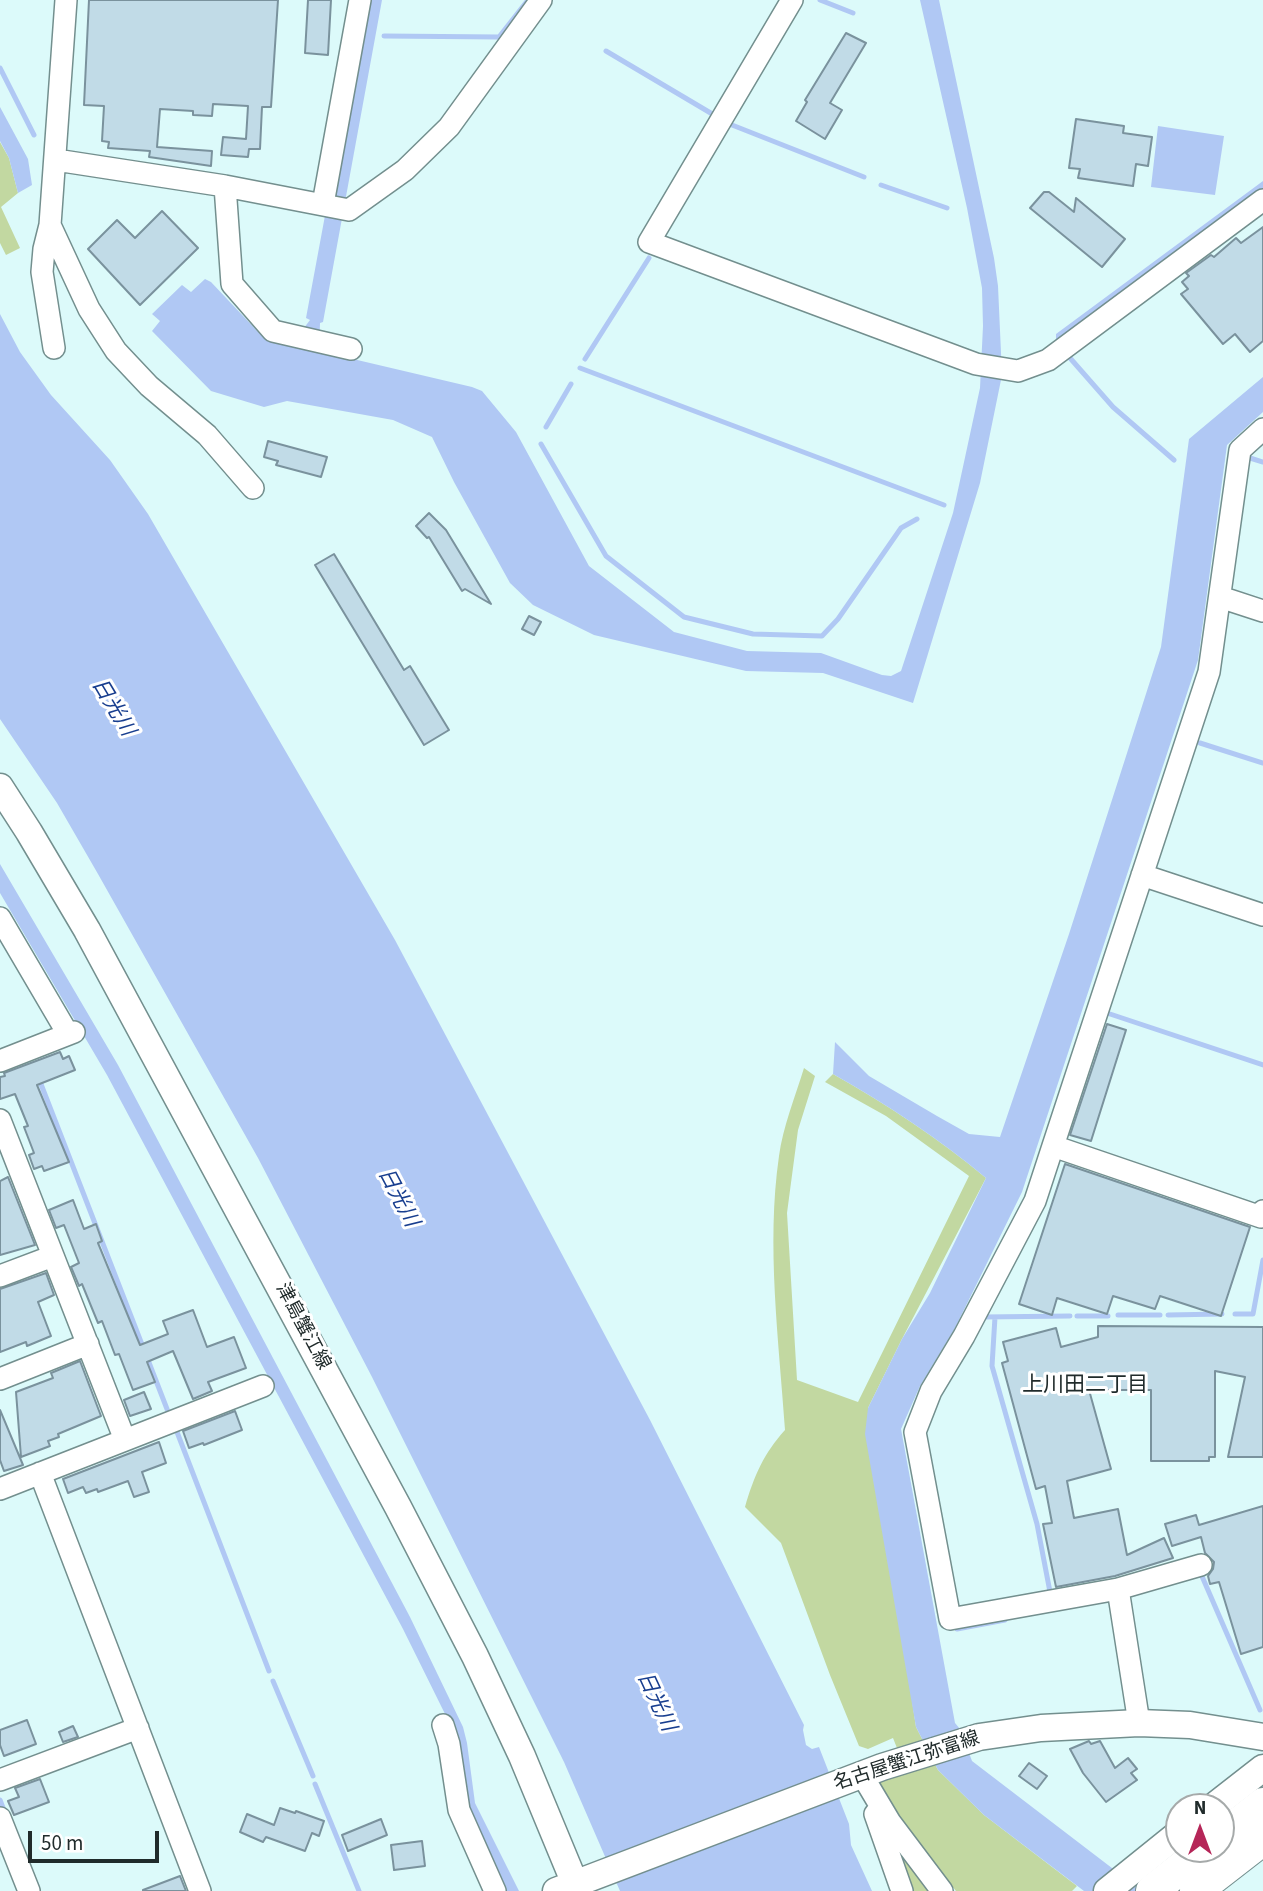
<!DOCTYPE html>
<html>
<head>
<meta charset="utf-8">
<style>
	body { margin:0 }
	#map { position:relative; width:1263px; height:1891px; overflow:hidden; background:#dcfafa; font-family:"Source Sans 3",sans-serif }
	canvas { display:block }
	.north { position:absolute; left:1165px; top:1793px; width:70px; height:70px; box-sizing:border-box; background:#fff; border:2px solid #a6aaaa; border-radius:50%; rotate:0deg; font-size:19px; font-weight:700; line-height:28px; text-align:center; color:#202b2b }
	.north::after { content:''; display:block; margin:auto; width:24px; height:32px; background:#b52658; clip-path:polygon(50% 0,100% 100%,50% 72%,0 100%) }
	.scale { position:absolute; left:28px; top:1831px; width:131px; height:32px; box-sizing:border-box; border:4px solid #202b2b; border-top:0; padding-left:9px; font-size:21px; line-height:24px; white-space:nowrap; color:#202b2b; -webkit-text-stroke:5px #fff; paint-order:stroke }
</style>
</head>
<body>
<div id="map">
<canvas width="1263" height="1891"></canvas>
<div class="north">N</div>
<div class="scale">50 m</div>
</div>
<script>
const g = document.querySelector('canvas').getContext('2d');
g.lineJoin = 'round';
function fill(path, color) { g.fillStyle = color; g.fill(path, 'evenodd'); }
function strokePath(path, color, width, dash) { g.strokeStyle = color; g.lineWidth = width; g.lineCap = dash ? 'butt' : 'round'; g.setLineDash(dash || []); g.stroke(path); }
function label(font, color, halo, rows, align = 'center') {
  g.font = font + ' "Source Sans 3","Noto Sans JP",sans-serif'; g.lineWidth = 6; g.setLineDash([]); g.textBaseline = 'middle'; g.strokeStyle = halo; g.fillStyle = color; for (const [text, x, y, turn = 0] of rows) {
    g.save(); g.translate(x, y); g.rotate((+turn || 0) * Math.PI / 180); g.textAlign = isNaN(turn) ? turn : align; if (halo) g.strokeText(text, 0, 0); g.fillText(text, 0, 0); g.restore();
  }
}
const green = new Path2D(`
	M0 142 9 158 18 193 1 207 20 248 6 255 0 243Z
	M804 1068 815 1076 798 1130 787 1213 797 1380 858 1402 969 1176 886 1116 825 1082 833 1074C888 1105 938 1138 986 1178L902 1339 868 1408 916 1727 938 1770 984 1815 1077 1886 1072 1891H956L886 1804 876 1782 905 1768 893 1738 868 1749 859 1746 830 1675 781 1543 745 1507C754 1476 764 1453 785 1430 779 1340 766 1246 779 1156 783 1127 795 1097 804 1068Z
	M888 1831 931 1891H913Z`);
const water = new Path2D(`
	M365 0H382L323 322 320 323 319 351 472 387 482 391 516 432 589 566 674 632 747 651 821 653 882 675 891 676 901 671 953 513 980 388 983 326 982 288 967 208 920 0H939L994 258 998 286 1002 375 980 483 913 703 823 673 746 671 594 635 533 605 510 583 454 482 432 437 393 420 287 401 264 407 211 391 152 331 160 321 152 314 182 285 191 292 205 279 211 282 262 336 270 340 304 328 310 320 306 318Z
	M0 107 28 159 32 185 18 193 9 158 0 141Z
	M1158 126 1224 136 1215 195 1151 187Z
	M1263 181V190L1056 342V334Z
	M0 314 20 352 51 395 110 460 148 514 395 940 650 1420 804 1725 803 1730 806 1745 812 1749 819 1747 849 1824 851 1845 872 1891H620L564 1762 372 1377 258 1158 98 874 57 803 0 719Z
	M1263 377V412L1227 445 1198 660 1022 1192 955 1328 920 1386 901 1429 955 1723 960 1729 972 1761 1142 1891H1084L984 1815 938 1770 916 1727 865 1434 868 1408 902 1339 930 1293 986 1178C938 1138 888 1105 833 1074L835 1042 869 1076 937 1116 969 1134 1000 1137 1069 934 1161 647 1189 439Z
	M0 864 118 1065 410 1617 463 1727 467 1743 475 1803 519 1891H504L465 1809 449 1722 403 1629 107 1075 0 893Z`);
const stream = new Path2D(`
	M820 0 853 13
	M384 36 499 37 528 0
	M606 51 714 115
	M0 68 34 135
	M732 125 864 177
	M881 185 947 208
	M1070 358 1113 407 1174 460
	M585 359 649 258
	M580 368 944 505
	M546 427 571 384
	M541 444 606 556 684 617 753 634 822 636 838 619 901 528 917 519
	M1250 458 1263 462
	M1200 743 1263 763
	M1104 1012 1263 1065
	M39 1079 167 1409
	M1235 1314H1253L1263 1260
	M1118 1315H1160
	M1168 1315 1222 1314
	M1077 1316H1108
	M983 1317 1070 1316
	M995 1317 992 1366 1037 1524 1050 1592
	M177 1432 269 1671
	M1201 1574 1260 1710
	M957 1629 1005 1620
	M273 1681 313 1776
	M315 1784 359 1891
	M0 1800 5 1813`);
const building = new Path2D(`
	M89 0H278L271 107H262L260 149H249L248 157 221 155 223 137 246 139 248 106 213 104 212 116 193 115V111L160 109 157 147 212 151 211 166 149 157 150 151 108 148 109 142 102 141 104 106 84 105Z
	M308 0H331L328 55 305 53Z
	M846 33 866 43 830 103 842 110 825 139 796 121 807 102 805 100Z
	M1076 119 1124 126 1123 133 1152 137 1148 166 1136 164 1133 186 1078 178 1080 169 1069 168Z
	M1044 192H1049L1074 212 1076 198 1125 239 1102 267 1030 208Z
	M162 211 198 248 140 305 88 249 117 220 135 238Z
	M1263 227V341L1250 352 1235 334 1223 344 1181 294 1188 289 1182 282 1189 276 1186 273 1211 255 1214 257 1236 238 1241 243Z
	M268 441 327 457 321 477 276 465 278 461 264 457Z
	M429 513 446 530 491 604 465 589 462 591 429 537 427 538 416 526Z
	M334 554 404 670 410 666 449 730 424 745 315 565Z
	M529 616 541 622 534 635 522 629Z
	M1107 1024 1126 1030 1091 1141 1070 1135Z
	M60 1052 63 1059 69 1056 75 1070 37 1085 69 1162 44 1171 42 1166 34 1169 29 1155 34 1153 24 1127 28 1126 15 1094 0 1099V1077L5 1076 4 1073Z
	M1065 1164 1250 1227 1221 1316 1160 1296 1155 1309 1113 1296 1107 1314 1057 1298 1052 1315 1019 1304Z
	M8 1177 35 1245 0 1255V1181Z
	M73 1200 84 1229 96 1224 102 1241 98 1243 140 1345 168 1334 163 1321 193 1310 207 1347 234 1337 246 1368 208 1382 212 1391 193 1399 173 1351 147 1362 155 1382 133 1390 119 1354 115 1355 102 1321 98 1323 82 1284 79 1286 71 1267 79 1263 64 1225 56 1228 49 1210Z
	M46 1273 54 1295 38 1302 51 1336 27 1346 26 1342 0 1352V1289Z
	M1098 1326 1263 1327V1457H1228L1245 1377 1215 1371V1457H1209V1461H1151V1390H1089L1111 1469 1067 1481 1074 1518 1118 1509 1127 1555 1164 1538 1173 1558 1115 1576 1056 1587 1043 1524 1052 1523 1045 1486 1036 1489 1002 1363 1008 1361 1003 1342 1056 1328 1061 1347 1098 1337Z
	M80 1361 101 1416 58 1434 59 1437 48 1441 50 1446 21 1457 16 1392 53 1378 51 1373Z
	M144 1392 151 1409 130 1416 124 1400Z
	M0 1410 23 1465 4 1471 0 1460Z
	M235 1411 242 1430 204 1445 203 1443 189 1448 183 1431Z
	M159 1442 166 1463 142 1472 149 1492 134 1497 128 1481 98 1492 97 1489 86 1493 83 1487 68 1493 63 1479Z
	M1263 1506V1647L1241 1654 1219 1582 1210 1584 1208 1576 1213 1569 1214 1562 1205 1553 1201 1537 1172 1546 1165 1524 1196 1515 1199 1525Z
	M27 1720 36 1744 4 1756 0 1745V1730Z
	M73 1726 78 1737 63 1742 59 1732Z
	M1089 1741 1091 1744 1100 1741 1115 1768 1128 1758 1137 1769 1131 1773 1137 1780 1106 1802 1083 1773 1070 1749Z
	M1029 1763 1047 1776 1037 1789 1019 1776Z
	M40 1779 49 1802 14 1815 8 1801 19 1797 15 1788Z
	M280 1808 295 1813 296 1811 324 1821 319 1836 312 1833 305 1851 266 1837 263 1842 240 1832 247 1814 274 1825Z
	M381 1819 387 1835 348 1851 342 1835Z
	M422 1841 425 1866 394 1870 391 1845Z
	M180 1876 186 1891H143V1890Z`);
const minor = new Path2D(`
	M66 0 50 225 89 309 116 351 149 386 207 435 253 488
	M792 0 649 242 976 364 1018 371 1048 360 1263 200
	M56 160 225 186 349 210 405 170 449 127 541 0
	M225 186 232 284 273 331 351 349
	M323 204 360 0
	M50 225 44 249 42 272 54 348
	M1220 597 1263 611
	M1142 875 1263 915
	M0 918 68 1034
	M0 1061 74 1032
	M0 1120 125 1440
	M1053 1146 1261 1217 1263 1211
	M0 1276 53 1256
	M0 1379 88 1344
	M40 1473 200 1891
	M0 1489 263 1386
	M1118 1589 1201 1565
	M1139 1723 1118 1589 950 1619 915 1432 931 1391 964 1336 1035 1201 1053 1146 1209 672 1240 450 1263 429
	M443 1725 449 1744 459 1810 495 1891
	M862 1775 890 1822 942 1891
	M0 1780 138 1728
	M875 1814 902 1891
	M0 1818 29 1891`);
const major = new Path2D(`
	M0 787 29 832 87 930 398 1507 475 1656 522 1756 578 1891
	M1213 1807 1263 1768
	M556 1891 882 1767 979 1737 1041 1728 1139 1723 1190 1725 1263 1737
	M1107 1891 1179 1833`);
const highway = new Path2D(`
	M1221 1837 1263 1804
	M1152 1891 1205 1849
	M1196 1891 1263 1839`);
const streetNames = [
	["津島蟹江線",302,1327,62],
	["名古屋蟹江弥富線",907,1762,-18]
];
const waterNames = [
	["日光川",112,708,59],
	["日光川",397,1198,62],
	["日光川",655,1702,65]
];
const neighbourhoodNames = [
	["上川田二丁目",1085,1386]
];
fill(green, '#c2d8a1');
fill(water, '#b0c8f4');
strokePath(stream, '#b0c8f4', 5);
fill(building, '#c1dbe7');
strokePath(building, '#7a929d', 2);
strokePath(minor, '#738f8e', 24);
strokePath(major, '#738f8e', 29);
strokePath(highway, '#738f8e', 34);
strokePath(minor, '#fff', 21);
strokePath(major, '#fff', 26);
strokePath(highway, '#fff', 32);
label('19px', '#202b2b', '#fff', streetNames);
label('italic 21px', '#183e8f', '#fff', waterNames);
label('21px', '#202b2b', '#fff', neighbourhoodNames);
</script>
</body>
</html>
